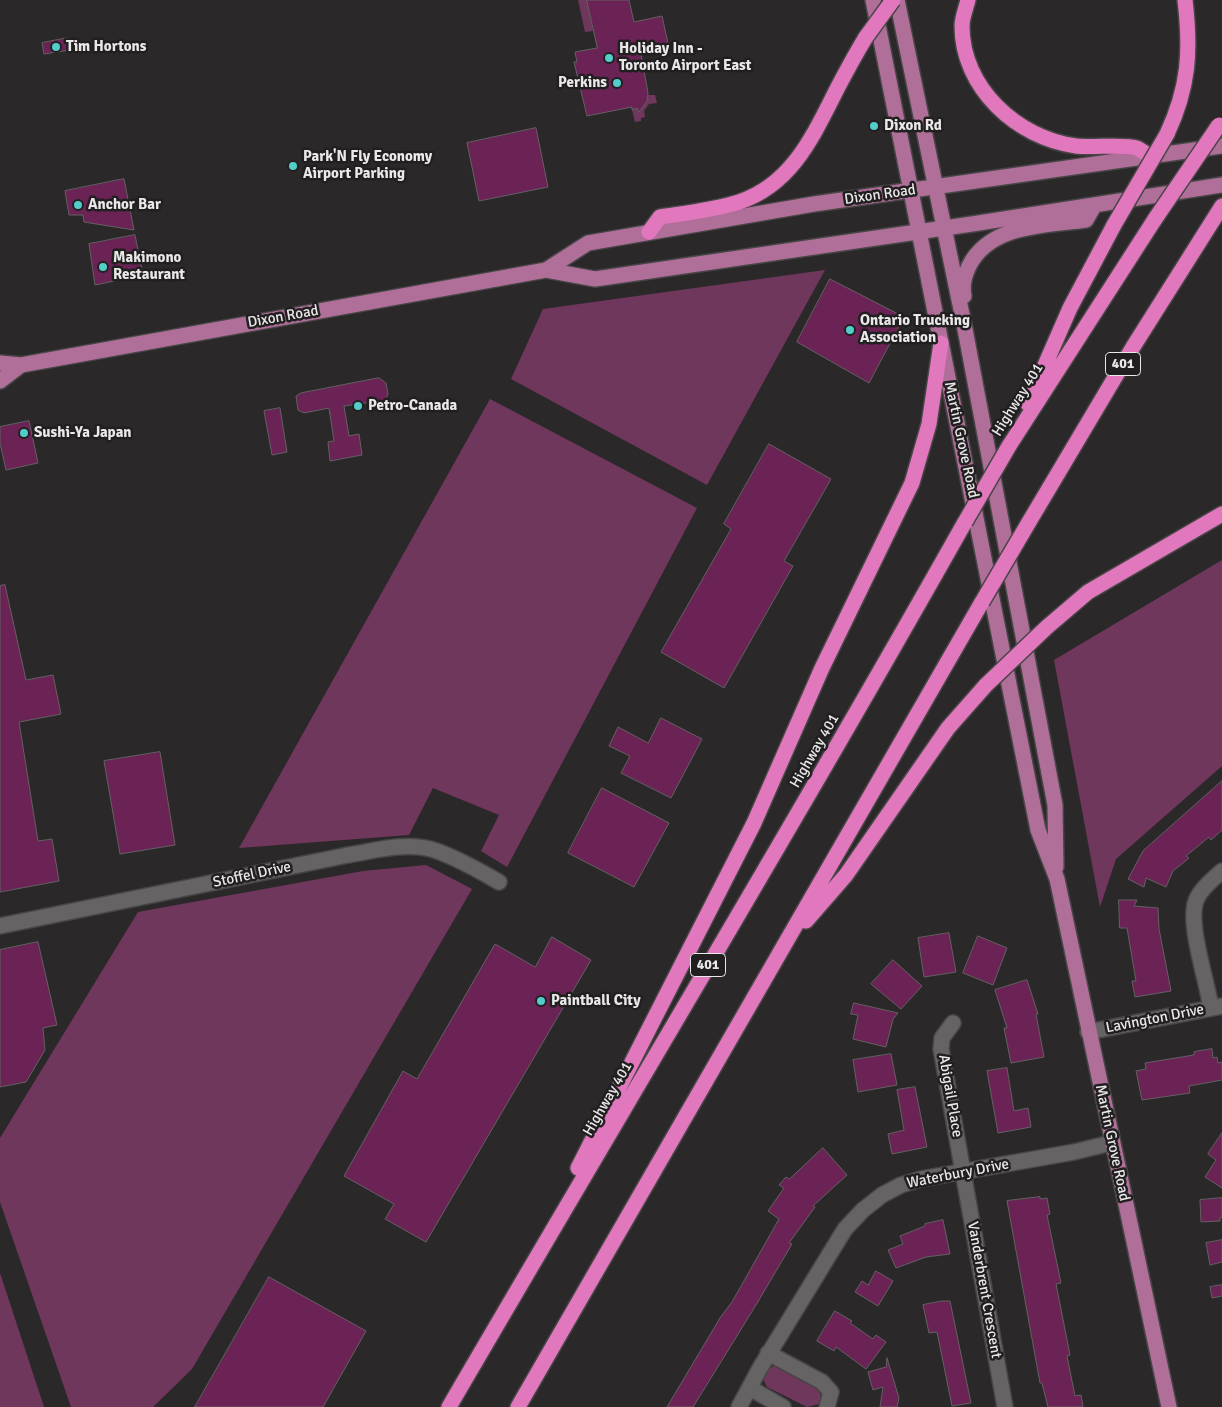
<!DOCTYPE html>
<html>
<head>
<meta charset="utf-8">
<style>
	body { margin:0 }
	canvas { display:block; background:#2b282a }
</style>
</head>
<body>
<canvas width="1222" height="1407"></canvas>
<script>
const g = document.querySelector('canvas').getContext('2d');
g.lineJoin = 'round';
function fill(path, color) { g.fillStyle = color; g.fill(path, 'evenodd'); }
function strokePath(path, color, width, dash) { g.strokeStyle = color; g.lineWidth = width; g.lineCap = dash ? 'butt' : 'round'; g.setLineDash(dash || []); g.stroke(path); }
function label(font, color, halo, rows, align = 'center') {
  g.font = font + ' Signika,sans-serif'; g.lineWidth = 5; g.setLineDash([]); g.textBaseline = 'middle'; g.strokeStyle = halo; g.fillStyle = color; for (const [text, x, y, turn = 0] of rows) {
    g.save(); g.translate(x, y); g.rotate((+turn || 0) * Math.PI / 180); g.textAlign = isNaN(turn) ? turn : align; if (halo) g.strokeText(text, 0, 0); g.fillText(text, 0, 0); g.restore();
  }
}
const green = new Path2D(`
	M578 0H587L593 31 585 32Z
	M648 95H655L657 103 649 104 644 111 645 117 641 118V121L635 122 632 110 637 108 639 111 647 101Z
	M825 270 707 485 511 379 543 309Z
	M490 399 697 508 507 867 481 851 499 815 433 788 409 835 239 848Z
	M1222 560V766L1116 859 1100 907 1054 660Z
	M426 865 472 889 192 1369 153 1407H71L0 1202V1138L138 912 363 871Z
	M0 1273 44 1407H0Z
	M774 1366 816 1388 821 1395 819 1404 807 1407 767 1387 763 1379 766 1370Z`);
const building = new Path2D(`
	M587 0H629L634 22 662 16 669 48 641 54 648 93 647 101 639 112 637 108 632 110V107L587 116 574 62H577L575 52 597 48Z
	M68 38 70 50 44 54 42 43Z
	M536 128 548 187 479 201 467 143Z
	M124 179 134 230 84 222 83 215H69L65 191Z
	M135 235 143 275 95 285 89 244Z
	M830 279 904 317 869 383 797 342Z
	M379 378 386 383 388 394 385 400 344 406 349 436 359 434 362 455 330 461 328 442 334 441 329 408 304 413 298 410 296 396 301 393Z
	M280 408 287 452 272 455 264 411Z
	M29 421 38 463 6 470 0 443V427Z
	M769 444 831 479 784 561 793 566 724 688 661 652 731 529 724 524Z
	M5 585 26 680 53 675 61 714 19 722 38 841 52 839 59 881 0 892V586Z
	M661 718 702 739 671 798 621 773 630 756 609 746 618 727 648 743Z
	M160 752 175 845 120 854 104 761Z
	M1222 781V830L1211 840 1209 837 1186 856 1189 858 1173 871 1166 887 1146 878 1144 887 1128 879 1143 851Z
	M602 788 669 823 634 887 568 853Z
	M1119 900H1137L1134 906 1158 908 1159 929 1171 991 1135 997 1132 981H1136L1127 928H1120Z
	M949 933 956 972 924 977 918 938Z
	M978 936 1007 948 993 985 963 973Z
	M552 937 591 960 426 1242 385 1219 394 1204 344 1176 403 1071 417 1079 495 944 535 967Z
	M38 942 57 1025 43 1028 45 1050 26 1082 0 1087V950Z
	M893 960 922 986 901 1009 871 984Z
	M1027 980 1038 1014H1036L1044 1057 1011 1063 1004 1028H1007L995 990Z
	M854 1003 898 1013 893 1019 886 1047 853 1039 858 1015 851 1014Z
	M1212 1049 1213 1058 1217 1057 1218 1063 1222 1062V1080L1189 1086 1190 1093 1142 1100 1136 1071 1146 1069 1145 1063 1194 1055V1052Z
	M891 1054 897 1085 858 1092 853 1060Z
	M1007 1068 1014 1111 1028 1108 1031 1127 998 1133 987 1071Z
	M915 1087 927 1147 892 1154 888 1134 904 1130 897 1090Z
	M1222 1133V1188L1205 1177 1216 1160 1208 1154Z
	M823 1148 847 1175 813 1206 815 1207 789 1243 792 1244 756 1305 693 1407H667L720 1318 732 1302 779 1219 768 1211 784 1188 779 1185 786 1177 789 1179Z
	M1040 1197V1199L1047 1198 1050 1214 1047 1215 1061 1283 1056 1284 1070 1355 1067 1356 1075 1396 1081 1395 1083 1407H1048L1042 1383H1040L1007 1201Z
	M1222 1198V1217L1220 1218V1221L1201 1222 1200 1200Z
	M943 1220 950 1254 926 1257 896 1268 888 1250 903 1244 900 1236 925 1226V1224Z
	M1222 1240V1262L1210 1265 1206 1243Z
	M876 1271 893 1281 878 1306 855 1292 862 1281 868 1285Z
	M269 1277 366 1331 323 1407H195Z
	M1222 1285V1296L1212 1298 1210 1287Z
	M942 1301H950L971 1403 952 1406 937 1332 929 1333 923 1305Z
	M835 1311 852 1321 850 1323 873 1339 876 1335 886 1342 866 1369 836 1347 834 1351 817 1341Z
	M887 1358 899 1398 897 1407H880L883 1387 873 1390 868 1372 886 1367Z`);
const minor = new Path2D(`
	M0 926 348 855C373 851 401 843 426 848 447 852 480 871 499 882
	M1211 1008C1207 981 1189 928 1195 904 1198 891 1212 880 1222 871
	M953 1023 942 1038 941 1049 1005 1407
	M1088 1032 1222 1006
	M768 1353 822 1382 831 1392 827 1407
	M750 1388 783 1407
	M739 1407 760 1368 845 1229 863 1210 882 1195 901 1185 921 1179 1074 1152 1111 1143`);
const major = new Path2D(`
	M873 0 1038 830 1057 879 1169 1407
	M897 0 964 324 1055 805 1056 867
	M546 270 588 243 814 204 1222 146
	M964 296C962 285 964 277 969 266 990 224 1045 226 1086 220L1094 206
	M0 363 21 365 546 270 595 279 972 224 1222 185
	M0 381 21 365`);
const highway = new Path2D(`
	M968 0C966 8 962 18 962 26 962 88 1017 138 1076 146 1091 148 1125 144 1137 148 1141 150 1146 154 1150 156
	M1167 134C1189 87 1191 51 1185 0
	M649 232 660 217C686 213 714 210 739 202 793 184 814 134 838 87 847 70 856 53 866 37
	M1028 404 1070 308 1114 225
	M1009 446 1155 219
	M1029 522 1133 347 1222 206
	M1047 627 1088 592 1222 514
	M806 921 846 875 948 728 986 685
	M578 1168 754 823 822 668 912 483 929 424 941 343
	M449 1407C621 1112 797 820 965 522
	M518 1407 982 602`);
const highwayBridge = new Path2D(`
	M866 37 893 0
	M1155 219 1219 125
	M1114 225 1167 134
	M965 522 1009 446
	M982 602 1029 522
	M986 685 1047 627`);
const markers = [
	[56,47,5,"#53cdc9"],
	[609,58,5,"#53cdc9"],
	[617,83,5,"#53cdc9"],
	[874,126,5,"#53cdc9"],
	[293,166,5,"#53cdc9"],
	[78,205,5,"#53cdc9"],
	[103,267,5,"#53cdc9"],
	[850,330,5,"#53cdc9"],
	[358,406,5,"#53cdc9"],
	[24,433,5,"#53cdc9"],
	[541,1001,5,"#53cdc9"]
];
const shields = [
	[1123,364,35],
	[708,965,35]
];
const shieldNames = [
	["401",1123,364],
	["401",708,965]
];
const poiNames = [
	["Tim Hortons",66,47],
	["Holiday Inn -",619,49],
	["Toronto Airport East",619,66],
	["Perkins",607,83,"right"],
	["Dixon Rd",884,126],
	["Park'N Fly Economy",303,157],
	["Airport Parking",303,174],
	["Anchor Bar",88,205],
	["Makimono",113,258],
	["Restaurant",113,275],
	["Ontario Trucking",860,321],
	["Association",860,338],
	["Petro-Canada",368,406],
	["Sushi-Ya Japan",34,433],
	["Paintball City",551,1001]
];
const streetNames = [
	["Dixon Road",880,195,-8],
	["Dixon Road",283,317,-10],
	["Highway 401",1018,400,-58],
	["Martin Grove Road",961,440,78],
	["Highway 401",815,751,-60],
	["Stoffel Drive",252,875,-12],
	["Lavington Drive",1155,1019,-11],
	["Abigail Place",950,1096,80],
	["Highway 401",608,1099,-60],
	["Martin Grove Road",1112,1143,78],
	["Waterbury Drive",958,1174,-11],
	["Vanderbrent Crescent",984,1290,80]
];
fill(green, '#70375c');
fill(building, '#6b2355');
strokePath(building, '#636062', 1);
strokePath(minor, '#474546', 18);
strokePath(major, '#474546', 18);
strokePath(highway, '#474546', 18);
strokePath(minor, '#666364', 15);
strokePath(major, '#b06f99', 15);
strokePath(highway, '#e177bc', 15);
strokePath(highwayBridge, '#474546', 18, []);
strokePath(highwayBridge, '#e177bc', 15);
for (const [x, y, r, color] of markers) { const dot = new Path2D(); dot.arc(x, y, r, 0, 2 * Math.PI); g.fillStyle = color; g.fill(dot); strokePath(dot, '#211f20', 2); }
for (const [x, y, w] of shields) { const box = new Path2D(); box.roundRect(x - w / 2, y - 11.5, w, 23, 4); g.fillStyle = '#211f20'; g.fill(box); strokePath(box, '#eae8e9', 1); }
label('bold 14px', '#eae8e9', null, shieldNames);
label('bold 15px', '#eae8e9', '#211f20', poiNames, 'left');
label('15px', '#eae8e9', '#211f20', streetNames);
</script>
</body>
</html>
